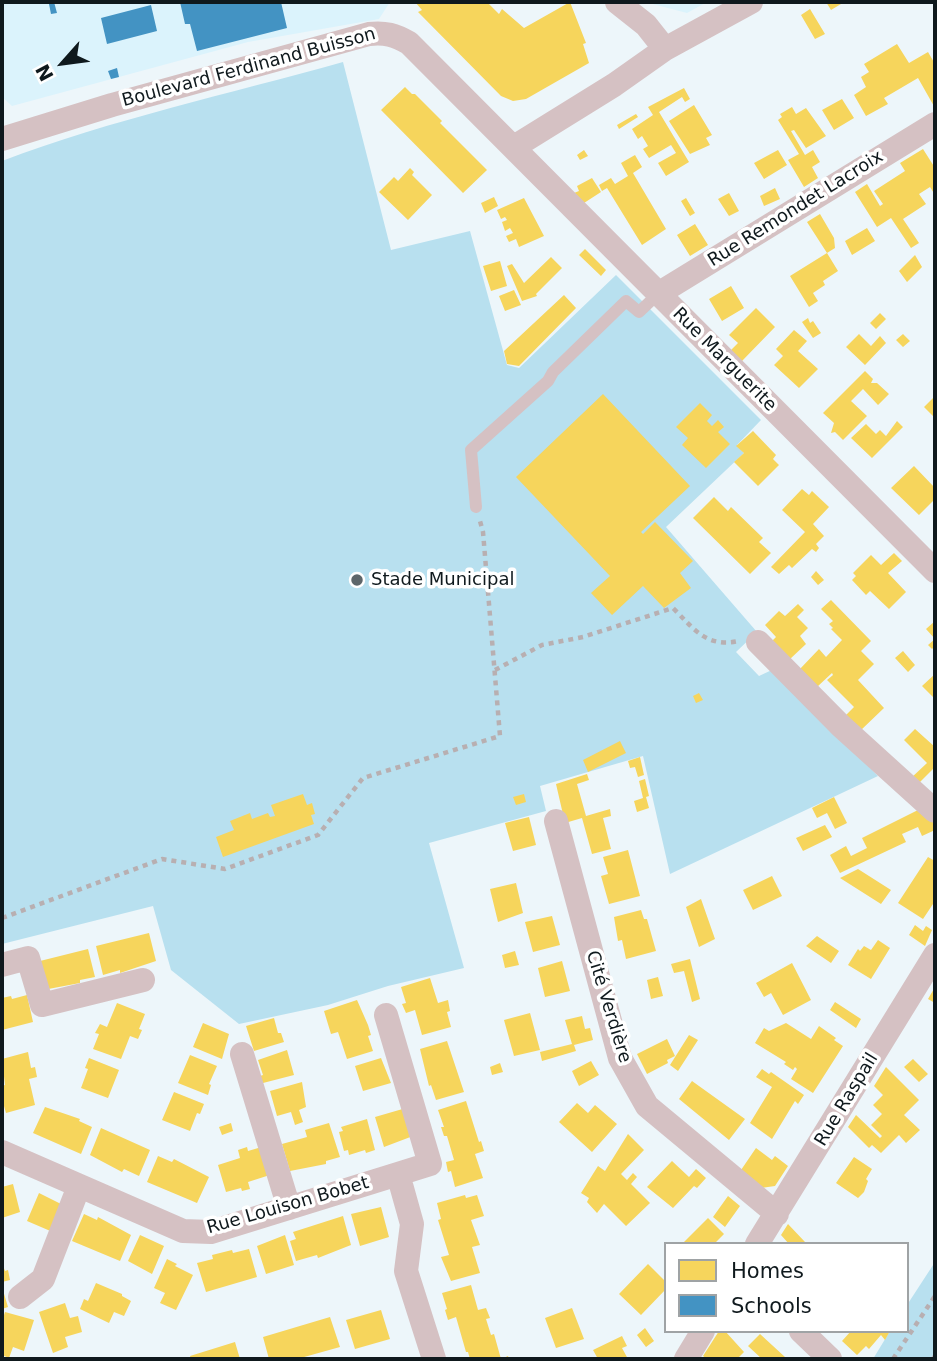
<!DOCTYPE html>
<html>
<head>
<meta charset="utf-8">
<style>
	body { margin:0 }
	#map { position:relative; width:937px; height:1361px; overflow:hidden; background:#edf6fa; font-family:"DejaVu Sans",sans-serif }
	canvas { display:block }
	.frame { position:absolute; inset:0; border:4px solid #0f191d; pointer-events:none }
	.legend { position:absolute; left:664px; top:1242px; width:245px; height:91px; box-sizing:border-box; background:#fff; border:2px solid #9fa3a5; margin:0; padding:9px 12px; list-style:none; font-size:21px; color:#0f191d }
	.legend li { display:flex; align-items:center; gap:14px; height:35px }
	.legend b { width:35px; border:2px solid #9fa3a5 }
	.north { position:absolute; left:28px; top:28px; width:70px; height:70px; -webkit-text-stroke:5px #fff; paint-order:stroke; rotate:242deg; font-size:19px; font-weight:700; line-height:28px; text-align:center; color:#0f191d }
	.north::after { content:''; display:block; margin:auto; width:24px; height:32px; background:#0f191d; clip-path:polygon(50% 0,100% 100%,50% 72%,0 100%) }
</style>
</head>
<body>
<div id="map">
<canvas width="937" height="1361"></canvas>
<div class="frame"></div>
<ul class="legend">
<li><b style="height:19px;background:#f6d55c"></b>Homes</li>
<li><b style="height:19px;background:#4393c3"></b>Schools</li>
</ul>
<div class="north">N</div>
</div>
<script>
const g = document.querySelector('canvas').getContext('2d');
g.lineJoin = 'round';
function fill(path, color) { g.fillStyle = color; g.fill(path, 'evenodd'); }
function strokePath(path, color, width, dash) { g.strokeStyle = color; g.lineWidth = width; g.lineCap = dash ? 'butt' : 'round'; g.setLineDash(dash || []); g.stroke(path); }
function label(font, color, halo, rows, align = 'center') {
  g.font = font + ' "DejaVu Sans",sans-serif'; g.lineWidth = 7; g.setLineDash([]); g.textBaseline = 'middle'; g.strokeStyle = halo; g.fillStyle = color; for (const [text, x, y, turn = 0] of rows) {
    g.save(); g.translate(x, y); g.rotate((+turn || 0) * Math.PI / 180); g.textAlign = isNaN(turn) ? turn : align; if (halo) g.strokeText(text, 0, 0); g.fillText(text, 0, 0); g.restore();
  }
}
const built = new Path2D(`
	M2 2H390L379 19 248 42 12 106 2 97Z
	M645 2H707L687 13Z`);
const green = new Path2D(`
	M343 62 391 250 470 231 507 365 519 368 616 275 761 420 737 445 744 453 666 527 757 632 736 652 759 676 774 669 878 776 670 874 643 756 540 786 546 811 429 843 464 968 388 986 328 1005 239 1024 171 970 153 906 2 944V161C113 119 229 94 343 62Z
	M935 1262V1359H873L890 1331H907V1305Z`);
const homes = new Path2D(`
	M415 2H487L499 14 502 9 524 28 570 2 586 43 583 44 589 63 526 99 513 101 501 96 418 12 422 10Z
	M826 2H840L841 4 831 10Z
	M810 9 825 34 815 39 801 15Z
	M897 44 909 63 928 52 935 64V108L918 78 884 98 888 104 866 116 854 95 866 87 861 77 869 72 864 64Z
	M405 87 412 94H415L442 121 440 123 487 170 463 193 381 110Z
	M684 88 690 99 685 102 682 97 659 112 689 162 666 176 658 163 676 153 671 145 649 158 643 149 648 146 642 136 638 139 632 129 653 115 648 107Z
	M842 99 854 118 834 130 822 110Z
	M694 105 712 135 706 138 710 145 690 154 669 121Z
	M792 107 796 114 806 108 826 136 806 148 794 130 791 131 805 155 813 150 820 162 812 167 818 178 804 187 788 160 799 154 778 120 782 117 780 114Z
	M636 114 638 117 619 129 617 125Z
	M923 149 935 168V195L930 187 919 194 926 204 903 219 919 243 911 248 891 218 877 227 855 192 867 184 880 206 883 204 874 191 905 171 900 163Z
	M584 150 588 156 580 160 577 155Z
	M778 150 787 165 764 179 754 163Z
	M635 155 642 167 633 173 666 229 642 245 607 188 602 191 599 185 611 178 615 184 628 176 621 163Z
	M410 168 414 172 412 175 432 195 408 220 379 192 394 177 398 181Z
	M592 178 601 192 584 203 574 193 579 191 577 186Z
	M775 188 780 199 764 206 760 196Z
	M729 193 739 211 729 216 718 199Z
	M494 197 498 206 485 213 481 203Z
	M524 198 544 236 519 247 516 239 509 242 506 236 513 233 510 228 505 231 502 222 507 220 505 217 501 219 497 210Z
	M686 198 695 213 690 216 681 201Z
	M820 214 834 238 835 248 827 253 807 222Z
	M695 224 708 245 690 256 677 235Z
	M867 228 875 241 852 255 845 241Z
	M585 249 606 270 601 276 579 255Z
	M827 253 838 271 823 281 825 285 813 293 818 301 809 307 790 276Z
	M915 255 922 267 907 282 899 271Z
	M551 257 562 268 536 294 537 296 522 301 507 266 512 264 524 283Z
	M500 261 507 286 491 291 483 266Z
	M731 286 744 308 722 321 709 299Z
	M514 290 521 305 505 311 499 296Z
	M564 295 576 308 519 366 507 364 504 351Z
	M756 308 775 327 742 361 731 350 738 343 729 335Z
	M880 313 886 319 876 329 870 323Z
	M808 318 810 323 813 321 821 333 813 338 802 322Z
	M794 330 807 341 798 351 818 369 799 388 774 365 783 356 776 349Z
	M859 334 871 346 880 336 886 343 865 365 846 347Z
	M903 334 910 341 903 347 896 340Z
	M865 371 873 379 871 383H877L889 394 878 405 863 389 851 401 867 416 843 440 835 432 831 433 834 423 823 413Z
	M603 394 690 486 641 532 643 534 655 522 693 561 680 573 691 588 664 608 643 586 612 615 591 593 610 576 516 477Z
	M935 396V418L924 407Z
	M700 403 712 415 707 421 712 426 718 420 724 427 718 432 730 444 706 468 682 445 688 438 676 427Z
	M897 421 903 427 872 458 851 438 866 424 876 434 880 430 886 436Z
	M753 431 776 455 773 459 779 465 758 486 734 462 744 453 736 446Z
	M914 466 935 488V499L919 515 891 488Z
	M802 489 809 495 812 491 829 507 813 524 824 536 816 544 819 548 816 552 812 549 792 568 789 565 779 574 771 567 805 532 782 510Z
	M714 497 728 511 731 507 763 538 759 542 771 553 750 574 693 518Z
	M894 553 902 561 888 573 906 592 889 609 870 591 866 595 852 580 856 576 853 573 871 555 881 565Z
	M816 571 824 580 818 585 811 577Z
	M831 600 871 641 861 651 874 664 858 680 884 708 860 731 844 717 854 707 827 680 833 675 832 673 817 687 799 670 819 649 826 657 842 640 831 629 833 628 829 624 833 621 821 609Z
	M798 604 804 610 797 617 808 628 800 636 806 644 789 660 771 642 776 637 765 625 779 611 785 616Z
	M935 621V646L932 649 928 645 935 639 926 629Z
	M903 651 915 665 908 672 895 658Z
	M935 674V697L934 698 922 686Z
	M699 693 703 700 696 703 693 696Z
	M915 729 935 747V771L933 769 917 785 910 779 927 763 904 740Z
	M620 741 626 753 588 772 583 760Z
	M640 757 644 775 638 777 635 767 630 768 628 761Z
	M587 774 589 780 577 784 586 816 610 809 611 816 603 818 611 849 592 854 582 818 565 823 556 784Z
	M645 779 649 796 646 797 649 808 637 812 634 801 643 798 639 781Z
	M303 794 307 805 312 803 315 814 311 815 314 824 223 857 216 837 234 830 230 821 250 813 252 819 268 813 270 817 275 816 271 805Z
	M524 794 526 802 516 805 513 797Z
	M834 797 847 823 835 829 827 813 817 818 812 808Z
	M920 809 935 824V830L922 836 918 827 902 834 906 842 840 873 830 855 846 846 851 856 867 848 862 838Z
	M529 817 536 845 513 851 505 823Z
	M825 825 832 837 803 851 796 838Z
	M628 850 640 896 609 904 601 876 608 874 603 857Z
	M928 857 935 861V901L923 919 898 903Z
	M858 869 891 890 881 904 840 878Z
	M772 876 782 896 753 910 743 890Z
	M516 883 523 913 498 922 490 889Z
	M701 899 715 939 699 947 686 907Z
	M641 910 644 919H647L656 951 626 959 622 940 618 941 614 917Z
	M552 916 560 945 533 952 525 922Z
	M915 925 923 931 926 926 932 930 925 946 909 935Z
	M149 933 156 961 120 973V970L103 975 96 946Z
	M817 936 839 951 831 963 806 946Z
	M878 940 890 948 871 979 848 965 858 949 860 951 864 946 871 950Z
	M88 949 95 977 80 980V983L43 990 36 962Z
	M515 951 519 965 505 968 502 955Z
	M690 959 700 999 692 1002 684 971 674 973 671 964Z
	M562 961 570 991 545 997 538 968Z
	M792 963 811 1000 783 1015 771 993 764 997 756 983Z
	M658 977 663 996 651 999 647 980Z
	M430 978 438 1003 448 1000 450 1011 447 1012 451 1027 422 1035 415 1010 406 1013 402 1004 406 1003 401 987Z
	M935 987V1003L928 999Z
	M27 995 33 1022 2 1030V998L11 996 12 999Z
	M357 1000 368 1025 371 1035 368 1036 373 1051 347 1059 338 1032 331 1034 324 1011Z
	M835 1002 861 1019 856 1028 830 1010Z
	M117 1003 145 1014 139 1029 142 1030 138 1039 130 1036 121 1059 93 1049 99 1034 95 1033 100 1024 107 1027Z
	M530 1013 540 1050 514 1056 504 1020Z
	M582 1016 585 1029 590 1028 593 1040 574 1045 576 1051 542 1061 540 1052 572 1044 565 1020Z
	M274 1018 278 1033H281L284 1042 254 1051 246 1026Z
	M203 1023 229 1034 222 1059 193 1047Z
	M786 1023 811 1039 819 1026 836 1038 834 1040 843 1046 813 1093 791 1079 797 1069 795 1067 793 1070 784 1064 786 1062 755 1043 764 1028 769 1031Z
	M689 1035 698 1040 678 1071 670 1065Z
	M667 1039 675 1056 667 1060 668 1063 647 1074 637 1054Z
	M447 1041 464 1092 436 1100 431 1085 429 1086 420 1049Z
	M287 1050 294 1075 263 1083 260 1076 263 1075 258 1060Z
	M28 1052 31 1068 35 1067 37 1077 29 1079 35 1105 6 1113 2 1099V1086L5 1085 2 1059Z
	M190 1055 217 1066 209 1084 211 1085 208 1095 178 1083Z
	M89 1058 119 1070 108 1098 81 1088 88 1069 85 1068Z
	M381 1058 391 1083 363 1091 355 1066Z
	M913 1059 928 1074 919 1082 904 1067Z
	M591 1061 599 1075 579 1086 572 1071Z
	M500 1063 503 1072 492 1075 490 1067Z
	M886 1067 919 1100 904 1115 920 1130 906 1143 899 1135 881 1153 872 1145 869 1148 848 1127 856 1115 880 1138 882 1136 871 1125 882 1114 873 1105 883 1095 874 1086Z
	M762 1069 769 1074 771 1072 804 1095 798 1104 795 1101 772 1139 750 1123 772 1087 756 1077Z
	M692 1081 745 1119 729 1140 679 1099Z
	M302 1082 306 1107 299 1110 303 1122 295 1125 291 1112 277 1116 270 1091Z
	M174 1092 204 1104 200 1114 197 1113 190 1131 162 1120Z
	M466 1101 479 1142 481 1141 484 1151 475 1154 483 1178 455 1187 451 1171 448 1172 446 1162 454 1160 447 1136H444L441 1127H444L438 1110Z
	M577 1103 588 1113 595 1105 617 1124 592 1152 559 1122Z
	M45 1107 80 1119 79 1121 92 1127 81 1154 33 1133Z
	M406 1108 413 1136 384 1147 375 1117Z
	M367 1119 375 1150 366 1153 365 1150 349 1155 348 1150 344 1151 339 1132 343 1131 341 1127Z
	M231 1123 233 1131 222 1135 219 1127Z
	M329 1123 340 1157 326 1161V1164L290 1171 282 1144 307 1137 305 1130Z
	M101 1128 150 1150 139 1176 124 1169 122 1172 90 1155Z
	M628 1134 644 1150 621 1174 627 1180 633 1173 637 1177 631 1184 650 1203 626 1226 604 1204 597 1213 587 1202 589 1198 581 1193 598 1166 605 1171Z
	M265 1146 273 1174 248 1182 250 1189 242 1191 241 1188 226 1192 218 1165 240 1158 238 1150 247 1147 248 1151Z
	M756 1148 772 1160 775 1156 788 1166 775 1186 761 1188 741 1170Z
	M158 1156 172 1162 174 1159 209 1177 197 1203 147 1182Z
	M854 1157 872 1169 866 1179 868 1181 864 1192 858 1198 836 1183Z
	M672 1161 689 1177 696 1169 706 1178 697 1188 694 1186 673 1208 647 1187Z
	M13 1184 20 1212 2 1218V1187Z
	M39 1193 67 1207 55 1233 27 1221Z
	M465 1195 466 1198 477 1195 484 1216 471 1220 480 1245 472 1247 480 1273 451 1281 441 1257 449 1255 438 1220 441 1219 437 1203Z
	M728 1196 740 1206 725 1227 713 1217Z
	M381 1207 389 1237 360 1246 351 1214Z
	M84 1214 97 1220 98 1217 131 1235 120 1261 72 1241Z
	M343 1216 351 1245 318 1258 317 1255 296 1261 290 1241 296 1239 293 1232Z
	M708 1218 724 1234 714 1244H682Z
	M788 1224 805 1242 803 1244H789L781 1235Z
	M140 1235 164 1246 152 1274 128 1261Z
	M285 1235 294 1265 266 1274 257 1246Z
	M249 1249 257 1277 206 1292 197 1263 213 1259 212 1255 232 1250 233 1253Z
	M167 1259 177 1264 175 1266 193 1275 176 1310 160 1303 165 1293 154 1288Z
	M2 1263 5 1271 8 1270 10 1280 2 1282Z
	M648 1264 666 1282V1289L641 1315 619 1294Z
	M96 1283 122 1294V1296L131 1301 124 1316 114 1312 109 1323 80 1309 84 1299 88 1301Z
	M471 1285 478 1310 486 1308 490 1318 486 1319 491 1335 494 1334 501 1359 508 1356 509 1359H470L468 1352H466L456 1317 448 1320 445 1310 447 1309 442 1293Z
	M2 1287 8 1307 2 1309Z
	M65 1303 70 1318 78 1316 82 1332 65 1337 68 1347 53 1353 39 1312Z
	M572 1308 584 1339 556 1348 545 1318Z
	M381 1310 390 1339 355 1349 346 1320Z
	M5 1312 34 1320 24 1351 13 1347 9 1358 2 1355V1321Z
	M330 1317 340 1347 297 1359H269L263 1337Z
	M645 1328 654 1341 646 1347 637 1335Z
	M719 1331H725L744 1352 737 1359H707L703 1356Z
	M851 1331H890L885 1340 881 1335 869 1349 866 1346 857 1355 842 1341Z
	M760 1334 785 1357 783 1359H762L748 1346Z
	M622 1336 627 1346 622 1348 628 1359H598L593 1350Z
	M235 1342 240 1359H191L190 1356Z`);
const schools = new Path2D(`
	M54 2 57 13 51 14 49 4Z
	M180 2H281L287 28 197 51 190 24H185Z
	M151 5 157 31 107 44 101 18Z
	M117 68 119 77 111 79 108 71Z`);
const path = new Path2D(`
	M495 670 542 645 583 637 673 608C694 629 706 648 739 641
	M2 918 162 859 225 869 318 835 363 778 500 736 483 532 480 521
	M893 1359 935 1296
	M933 1359 935 1356`);
const lane = new Path2D(`
	M476 507 471 450 548 381 553 372 626 301 639 312 658 294`);
const street = new Path2D(`
	M617 2 646 25 665 49
	M2 139 112 105 369 34C385 32 395 35 409 43L935 571
	M514 147 614 85 665 49 751 2
	M658 294 935 124
	M758 642 841 726 935 811
	M556 821 620 1058 647 1106 777 1214
	M2 965 28 958 42 1005 143 980
	M386 1015 430 1164 398 1174
	M242 1054 289 1208
	M2 1152 183 1231 211 1232 398 1174 412 1224 406 1271 434 1359
	M757 1244 935 955
	M20 1297 43 1279 79 1186
	M801 1331 830 1359
	M686 1359 703 1331`);
const markers = [
	[357,580,7,"#5d666a"]
];
const streetNames = [
	["Boulevard Ferdinand Buisson",249,68,-15],
	["Rue Remondet Lacroix",796,209,-32],
	["Rue Marguerite",724,360,45],
	["Cité Verdière",608,1007,73],
	["Rue Raspail",847,1100,-59],
	["Rue Louison Bobet",288,1206,-16]
];
const poiNames = [
	["Stade Municipal",371,580]
];
fill(built, '#dbf3fc');
fill(green, '#b8e0ef');
fill(homes, '#f6d55c');
fill(schools, '#4393c3');
strokePath(path, '#b8afb1', 4.5, [5, 5]);
strokePath(lane, '#d5c1c3', 12);
strokePath(street, '#d5c1c3', 24);
for (const [x, y, r, color] of markers) { const dot = new Path2D(); dot.arc(x, y, r, 0, 2 * Math.PI); g.fillStyle = color; g.fill(dot); strokePath(dot, '#fff', 2.5); }
label('18px', '#0f191d', '#fff', streetNames);
label('18px', '#0f191d', '#fff', poiNames, 'left');
</script>
</body>
</html>
